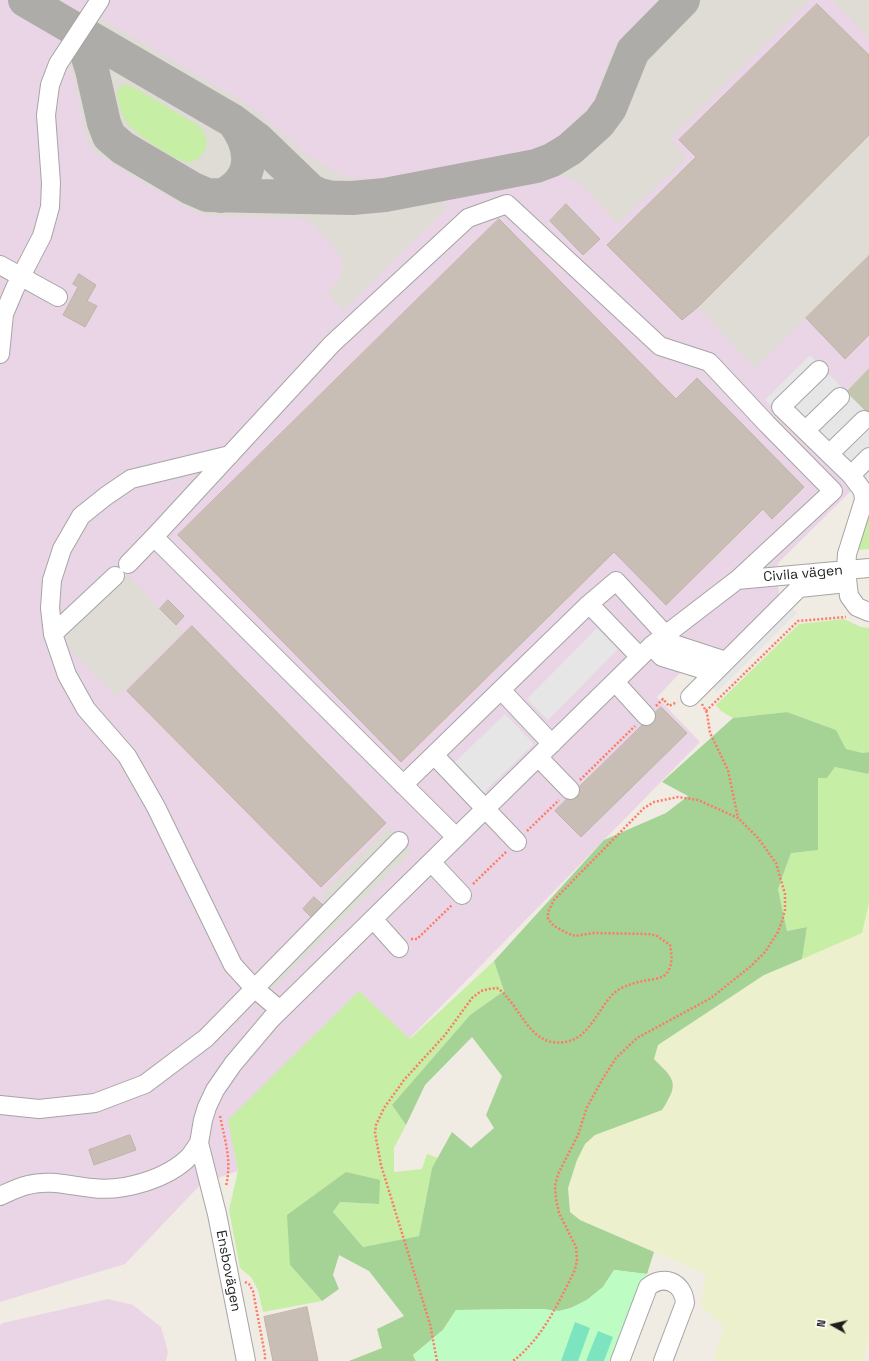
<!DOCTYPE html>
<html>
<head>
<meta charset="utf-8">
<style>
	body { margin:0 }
	#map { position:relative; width:869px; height:1361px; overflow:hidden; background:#f0ece3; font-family:"Space Grotesk",sans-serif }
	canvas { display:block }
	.north { position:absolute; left:813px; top:1305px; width:40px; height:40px; -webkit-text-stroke:3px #fff; paint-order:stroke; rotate:278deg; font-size:11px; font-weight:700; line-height:16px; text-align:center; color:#1e1e1e }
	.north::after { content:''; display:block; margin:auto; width:14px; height:18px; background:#1e1e1e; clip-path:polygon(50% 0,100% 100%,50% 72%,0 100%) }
</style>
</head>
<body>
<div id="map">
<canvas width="869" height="1361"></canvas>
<div class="north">N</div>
</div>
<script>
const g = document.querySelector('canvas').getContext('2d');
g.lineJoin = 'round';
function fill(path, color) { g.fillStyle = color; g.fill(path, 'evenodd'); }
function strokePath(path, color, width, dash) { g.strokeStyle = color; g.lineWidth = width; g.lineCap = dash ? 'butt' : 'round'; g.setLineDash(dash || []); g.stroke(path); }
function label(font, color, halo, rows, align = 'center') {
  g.font = font + ' "Space Grotesk",sans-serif'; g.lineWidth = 3.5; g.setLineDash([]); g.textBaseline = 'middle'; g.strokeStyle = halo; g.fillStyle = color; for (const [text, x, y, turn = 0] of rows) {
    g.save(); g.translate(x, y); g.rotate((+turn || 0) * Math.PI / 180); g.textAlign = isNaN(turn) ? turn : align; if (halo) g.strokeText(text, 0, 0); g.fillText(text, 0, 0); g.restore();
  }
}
const industrial = new Path2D(`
	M0 0H869V368L846 392 854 488 779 562 777 566 779 596 721 655 684 673H680L657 697 700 742 409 1039 359 991 234 1150 238 1171 202 1183 125 1264 0 1302Z
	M108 1299 133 1305 161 1327 168 1352 166 1361H0V1325L3 1323Z`);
const airport = new Path2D(`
	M660 0H810L670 139 687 157 618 224 578 181 568 177 558 176 443 198 442 202 443 204 449 207 343 311 327 293 338 281 341 275 343 267 341 258 336 249 313 225 307 221 295 218 212 216 199 213 183 206 97 154 90 146 86 136 74 79 69 62 86 10 239 99 260 114 284 134 303 152 331 170 349 178 367 179H392L527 152 541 147 554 140 594 101 615 44ZM117 95 192 161 186 162 177 158 135 132 125 121Z
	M832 0H869V38Z
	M869 135V255L755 368 698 307Z
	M117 564 183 632 117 697 70 650 61 619Z
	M388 827 412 852 271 991 255 975 324 906 322 893Z`);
const construction = new Path2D(`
	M869 368V415L846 392Z`);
const farmland = new Path2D(`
	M869 903V1332L864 1361H713L724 1327 701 1306 706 1274 580 1220 570 1212 568 1188 577 1160 585 1144 595 1135 661 1110 654 1059 658 1045 764 975 861 933Z`);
const grass = new Path2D(`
	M124 85 133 87 199 126C204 132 209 142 205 149 202 156 194 163 186 162 175 160 136 134 129 125 123 119 121 111 119 103 116 95 116 89 124 85Z
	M869 486V549L857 550Z
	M844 619 861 627 869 628V752L863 753 846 749 836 730 787 712 733 718 721 711 716 705 799 624Z
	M835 767 867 774 869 771V903L862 933 802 959 807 927 787 931 778 889 791 853 817 812 818 778H827Z
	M494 961 504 991 470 1015 392 1105 406 1125 394 1148V1172L422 1169 427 1154 438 1158 432 1168 419 1236 363 1247 333 1212 340 1202 379 1204 347 1172 290 1265 322 1301 263 1312 258 1290 251 1277 240 1268 229 1210 238 1171 228 1120 359 991 410 1039Z`);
const forest = new Path2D(`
	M787 712 836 730 846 749 863 753 869 752V771L868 774 835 767 827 778H818V850L791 853 778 889 787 931 807 927 802 959 764 975 658 1045 654 1059C665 1071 679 1079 670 1096 667 1101 665 1106 662 1110L595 1135 585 1144 577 1160 568 1188 570 1212 580 1220 654 1252 647 1274 614 1270 603 1287 587 1300 571 1308 559 1311 542 1309 456 1310 443 1330 413 1355 416 1361H349L382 1348 377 1329 404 1316 369 1271 339 1255 333 1275 339 1289 322 1301 290 1265 287 1215 346 1172 380 1180 379 1204 340 1202 333 1212 363 1247 419 1236 432 1168 452 1132 471 1148 494 1128 486 1115 502 1076 472 1037 425 1085 406 1125 392 1105 470 1015 504 991 494 961 604 840 666 813 688 796 662 782 733 718Z`);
const park = new Path2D(`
	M614 1270 647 1274 615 1361H416L413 1355 443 1330 456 1310 542 1309 559 1311 571 1308 587 1300 603 1287Z`);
const pitch = new Path2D(`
	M575 1322 590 1328 578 1361H561Z
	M598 1331 613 1337 604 1361H586Z`);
const parking = new Path2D(`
	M810 355 869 415V481L858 492 765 400Z
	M791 606 797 613 717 692 710 686Z
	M597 628 618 649 548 720 527 699Z
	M505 714 534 744 483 793 454 763Z`);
const taxiway = new Path2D(`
	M25 0 233 121 257 139 311 191 320 195 329 197
	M74 29 86 51 92 70 104 123 109 136 123 148 191 188 207 195 352 198 385 195 536 166 552 160 570 149 599 123 610 108 633 51 683 0
	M221 196C256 180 254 148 233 121`);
const building = new Path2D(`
	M817 4 869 55V135L698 307 682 320 607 245 696 157 679 140Z
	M566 204 600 239 583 255 550 221Z
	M499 219 676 399 697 378 804 487 772 519 763 509 666 605 614 552 401 762 178 535Z
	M869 256V335L845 359 806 318Z
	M79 274 96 285 87 301 97 306 85 327 63 315 78 287 73 284Z
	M168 600 184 616 176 625 160 609Z
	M192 626 386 823 321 887 127 691Z
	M661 707 687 733 581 837 555 811Z
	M314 897 324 906 312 918 303 909Z
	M130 1135 136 1150 94 1165 89 1150Z
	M307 1307 318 1361H273L264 1317Z`);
const path = new Path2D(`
	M702 704 707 713 710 733 728 770 738 818
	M656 706 663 699 669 706 677 702
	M706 711 798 621 846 617
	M580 780 635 726
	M527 831 559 800
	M473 884 506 852
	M411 939H417L452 905
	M220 1116C225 1141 232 1160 226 1186
	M245 1282 249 1284 253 1291 265 1355V1361
	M437 1361 430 1324 381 1165 375 1133 376 1125 384 1108 404 1080 445 1035 472 998 481 991 489 989 497 988C500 990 504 993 506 996 520 1011 530 1038 552 1042 587 1047 594 1014 613 994 620 987 633 983 643 981 650 979 660 980 666 974 673 966 672 955 670 945L657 936 649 934 593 933 575 936 567 933 554 926 548 919V912L554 900 644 808 654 802 678 797 698 800 738 818 758 838 776 863 785 894V910L782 921 778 932 765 952 751 966 711 998 637 1038 616 1058 602 1080 587 1107 578 1135 558 1174 555 1186 556 1199 559 1213 576 1247 577 1260 575 1270C558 1303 543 1338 513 1361`);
const minor = new Path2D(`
	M0 265 58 297
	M0 354 4 314 15 288 42 236 50 207 51 183 46 115 50 85 58 64 100 0
	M819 370 781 407 851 475 863 491 864 500 847 554 846 570 849 596 857 607 869 612
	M806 430 840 397
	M829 454 864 420
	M230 455 131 479 106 496 81 516 62 549 52 580 50 608 53 634 67 675 86 709 127 756 156 807 233 965 254 988 280 1010
	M851 475 869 457
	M128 564 154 537
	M737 580 869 568
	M589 604 616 581 674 644 726 661
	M53 634 115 576
	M651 646 662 657 714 673
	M615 682 646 716
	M501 690 552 744
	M690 697 799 588 847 583
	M434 755 517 842
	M538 757 570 790
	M403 785 589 604 640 657
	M431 862 462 895
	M373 919 399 948
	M0 1105 39 1109 95 1103 145 1084 206 1038 399 841
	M0 1196C9 1192 19 1187 28 1185 49 1179 71 1186 92 1188 123 1192 168 1179 190 1156 193 1152 196 1147 199 1143
	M246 1361 217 1214 199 1143 203 1120 207 1107 215 1090 233 1064 271 1019 640 657 651 646 737 580 833 491 767 424 709 362 660 346 507 204 468 218 332 344 154 537 456 837
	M620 1361 648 1287C664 1274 683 1282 685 1303L663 1361`);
const streetNames = [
	["Civila vägen",803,574,-5],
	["Ensbovägen",228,1271,79]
];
fill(industrial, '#e9d5e5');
fill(airport, '#dedcd5');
fill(construction, '#c4c5ae');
fill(farmland, '#ecf0cd');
fill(grass, '#c6eea5');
fill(forest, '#a5d295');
fill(park, '#bdfdc4');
fill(pitch, '#7ce5c0');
fill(parking, '#e6e6e6');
strokePath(taxiway, '#aeaca8', 34);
fill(building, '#c8beb6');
strokePath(building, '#c2b3a5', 1);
strokePath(minor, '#a5a5a5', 20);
strokePath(path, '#ff7a65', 2.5, [2, 2]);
strokePath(minor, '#fff', 18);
label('14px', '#1e1e1e', '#fff', streetNames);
</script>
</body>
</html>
